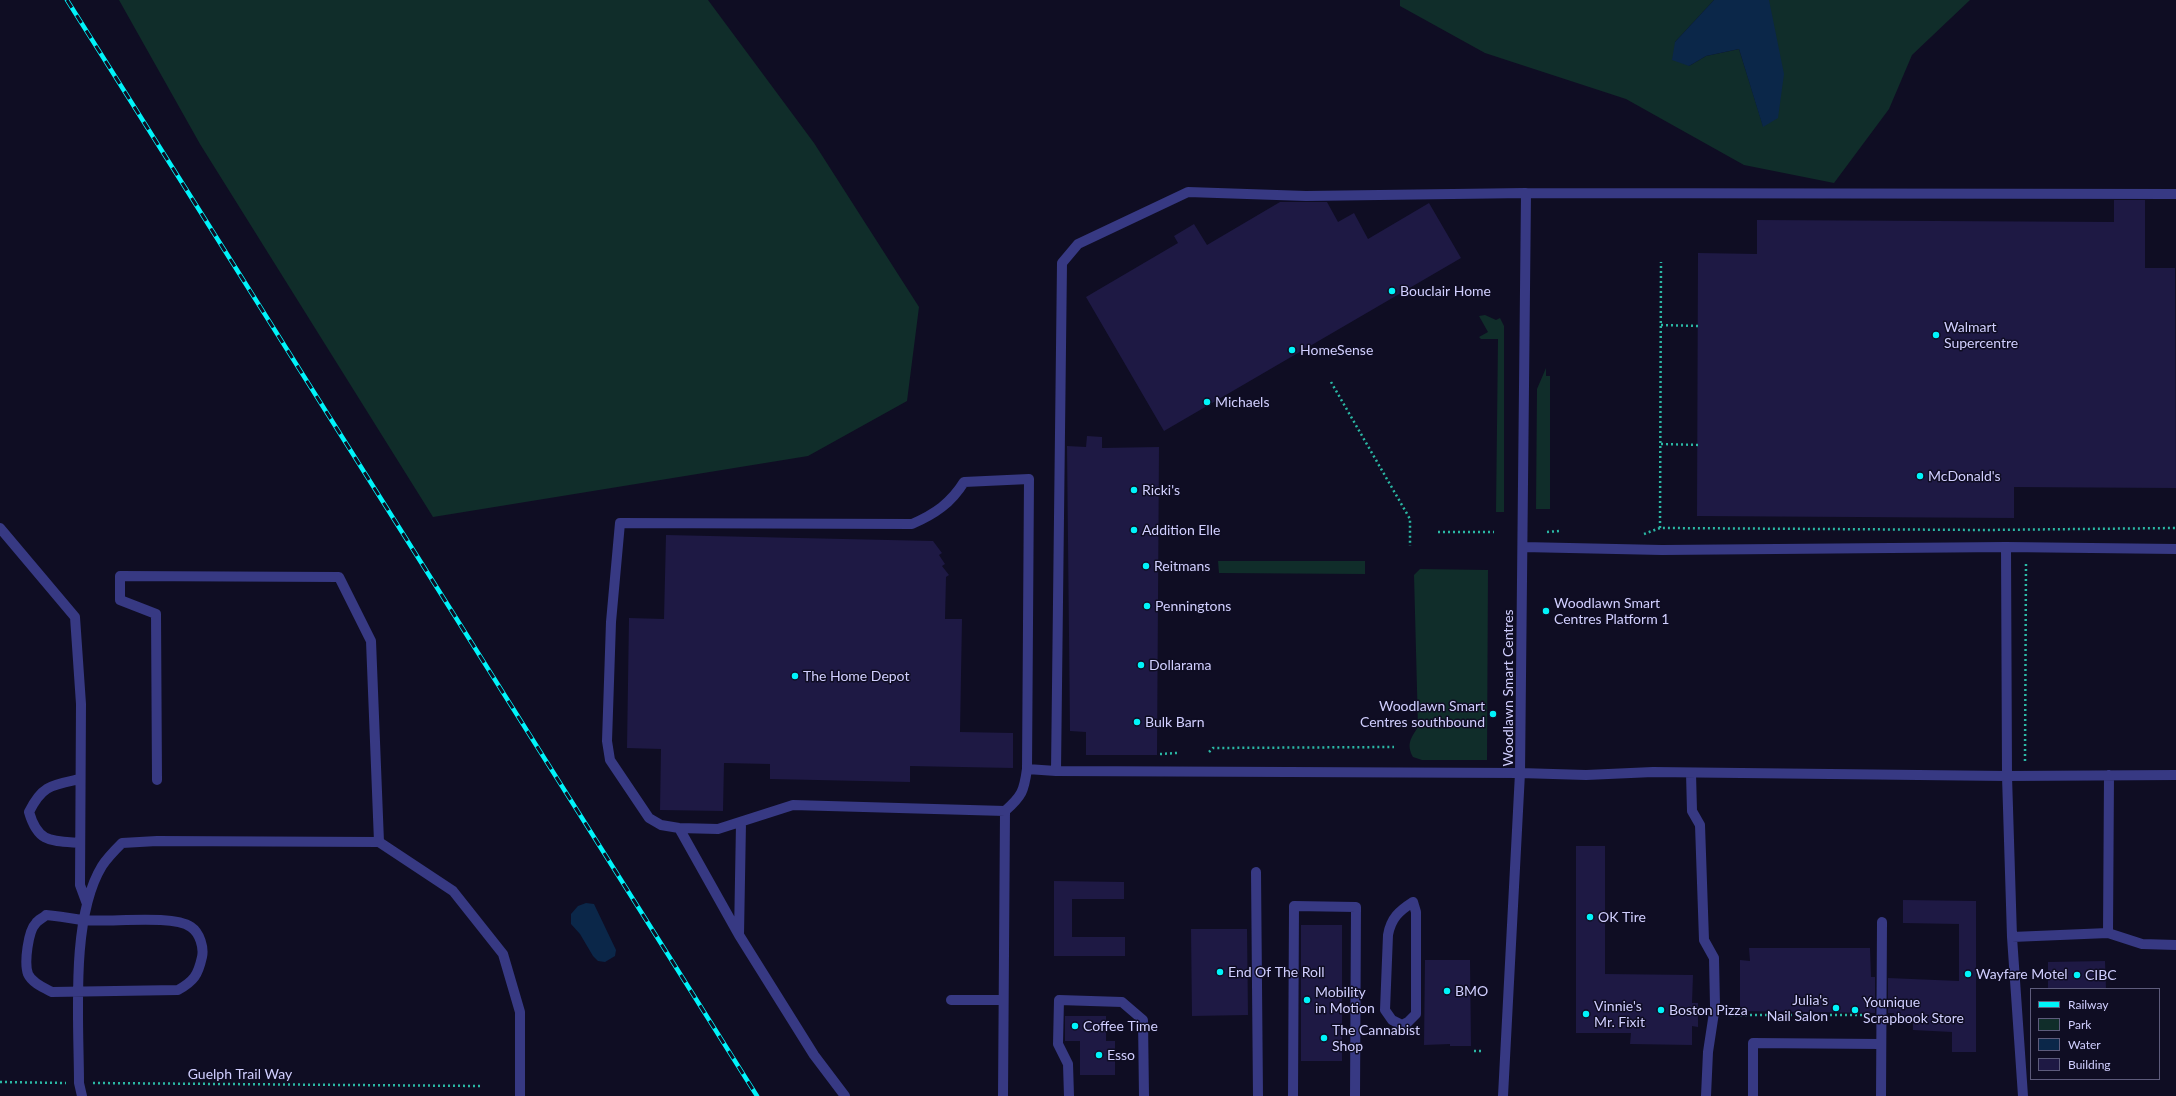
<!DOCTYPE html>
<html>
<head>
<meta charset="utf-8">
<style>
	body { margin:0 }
	#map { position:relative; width:2176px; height:1096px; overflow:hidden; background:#0f0d23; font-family:Lato,sans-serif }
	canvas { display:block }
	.legend { position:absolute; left:2030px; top:988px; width:130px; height:92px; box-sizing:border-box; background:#0f0d23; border:1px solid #5d5b7b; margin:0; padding:5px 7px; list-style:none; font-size:12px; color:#d1cfff }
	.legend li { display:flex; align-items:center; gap:8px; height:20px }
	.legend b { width:20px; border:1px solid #5d5b7b }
</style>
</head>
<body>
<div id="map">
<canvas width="2176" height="1096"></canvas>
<ul class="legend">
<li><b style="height:5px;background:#00f4fa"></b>Railway</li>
<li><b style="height:11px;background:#102d2a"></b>Park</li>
<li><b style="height:11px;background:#0b2749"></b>Water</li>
<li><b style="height:11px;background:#1e1944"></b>Building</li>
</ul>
</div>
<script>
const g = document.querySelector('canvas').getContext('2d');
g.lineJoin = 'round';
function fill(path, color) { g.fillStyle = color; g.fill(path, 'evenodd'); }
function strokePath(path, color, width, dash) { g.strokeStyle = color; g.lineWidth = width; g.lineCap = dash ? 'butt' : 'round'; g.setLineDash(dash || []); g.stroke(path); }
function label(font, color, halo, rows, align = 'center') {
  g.font = font + ' Lato,sans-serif'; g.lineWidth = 3; g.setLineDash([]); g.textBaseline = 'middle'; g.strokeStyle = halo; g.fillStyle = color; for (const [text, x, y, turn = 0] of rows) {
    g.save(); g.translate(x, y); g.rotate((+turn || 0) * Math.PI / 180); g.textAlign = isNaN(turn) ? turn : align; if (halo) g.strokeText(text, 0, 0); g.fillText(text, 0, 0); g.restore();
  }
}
const green = new Path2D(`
	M119 0H708L814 143 919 307 907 401 808 456 433 517 200 144Z
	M1400 0H1714L1675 42 1689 66 1706 56 1739 49 1763 126 1769 0H1970L1912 55 1889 109 1834 183 1744 165 1626 99 1485 53 1400 6Z
	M1485 315 1496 320 1500 318 1504 326V512H1496L1498 339H1481L1479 337 1488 332 1479 316Z
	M1546 368V376H1550V509H1536L1537 389Z
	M1218 561H1365V574L1219 573Z
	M1420 569 1488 570 1487 760H1422L1413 757C1406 744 1411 738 1418 727L1414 575Z`);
const water = new Path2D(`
	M1714 0H1769L1784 74 1778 118 1763 127 1739 49 1706 56 1689 66 1672 60 1675 42Z
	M586 903 594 904 616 950 615 956 605 962 598 961 593 956 580 934 571 924V914L578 906Z`);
const building = new Path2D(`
	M2114 200H2145V268H2175L2176 488 2014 487V518L1697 516 1698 253 1757 254V220L2114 222Z
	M1280 202H1327L1338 222 1354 213 1368 239 1429 203 1461 258 1164 431 1086 297 1178 243 1174 236 1194 224 1207 245Z
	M1087 436 1102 437V448L1159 447 1157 755H1086V732L1070 731 1067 446 1086 447Z
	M666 535 933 541 942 553 939 555 945 564 942 566 949 575 946 577 945 619H962L960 732 1013 733V768L910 766V782L770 779V764L724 763 723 811 660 810 661 749 627 748 629 618 664 619Z
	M1576 846H1605V974L1693 975 1692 1003H1698V1027L1692 1026V1045L1630 1044 1631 1033H1576Z
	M1054 881 1124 882V899H1072V937H1125V956H1054Z
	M1903 900 1976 901V1052H1952V1032L1913 1030V1022L1894 1021V1013H1888V978L1959 981V924L1903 923Z
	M1301 925H1342V1061H1301Z
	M1191 929H1247L1248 1015 1192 1016Z
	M1749 948H1870L1871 977H1875V1013L1740 1011V960L1750 961Z
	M1425 960H1470L1471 1046H1450V1044L1424 1045Z
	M2105 961 2106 989H2048V962Z
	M1065 1016H1106V1041H1115V1075H1080V1041H1065Z`);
const path = new Path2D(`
	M1661 325 1699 326
	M1331 382 1410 519V546
	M1661 444 1701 445
	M1660 528 1661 262
	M1438 532H1494
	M1547 532 1559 531
	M1644 534 1660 528 1984 530 2176 528
	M1209 752 1213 748 1394 747
	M1160 754 1177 753
	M2025 761 2026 562
	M1730 1015H1868
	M1474 1051H1482
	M0 1082 66 1083
	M93 1083 480 1086`);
const service = new Path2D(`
	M1526 193 2176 194
	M1029 479 1027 769C1024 791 1022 796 1005 811L793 805 718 829 679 828 661 825 649 818 610 760 607 741 611 622 620 523 912 524C935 514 951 503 964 482Z
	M0 528 75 617 81 704 80 885 87 904
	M2006 547 2176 549
	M1027 769 1056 771 1520 773 1586 775 1653 772 2007 776 2006 547 1662 550 1523 547
	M1056 771 1062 263 1078 244 1188 192 1306 196 1526 193 1520 773 1503 1096
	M1691 773 1692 811 1700 825 1704 940 1714 958 1715 1006 1708 1052 1706 1096
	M157 780 156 614 120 600V576L339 577 371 641 379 842
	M679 828 739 935 814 1055 845 1096
	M80 843C51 841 38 843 29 812 42 785 52 785 80 779
	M1256 872 1258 1096
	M1413 902 1416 912V1014L1408 1022 1402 1025 1392 1020 1385 1010 1388 935C1391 918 1399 911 1413 902Z
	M46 915C58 916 70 918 82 920 108 923 172 914 191 927 200 933 204 948 202 957 198 975 194 981 178 990L52 992C44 988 32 983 28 974 24 963 28 931 36 923 38 920 43 918 46 915Z
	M2108 933 2109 775
	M739 935 741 823
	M2012 937 2108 933 2142 944 2176 945
	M951 1000H1003
	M82 1096 79 1083C79 1022 70 918 102 866 107 858 115 850 122 843L157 841 379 842 453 891 503 954 520 1012V1096
	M1003 1096 1005 811
	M1069 1096 1068 1064 1058 1044 1059 1000 1122 1002 1143 1020 1144 1096
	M1293 1096 1294 906 1356 907 1355 1096
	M1753 1096V1043L1880 1044
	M1881 1096 1882 922
	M2023 1096 2012 937 2007 776 2176 775`);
const rail = new Path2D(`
	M67 0 757 1096`);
const markers = [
	[1392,291,4,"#00f4fa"],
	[1936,335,4,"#00f4fa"],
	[1292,350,4,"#00f4fa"],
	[1207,402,4,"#00f4fa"],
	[1920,476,4,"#00f4fa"],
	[1134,490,4,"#00f4fa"],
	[1134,530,4,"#00f4fa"],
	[1146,566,4,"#00f4fa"],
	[1147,606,4,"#00f4fa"],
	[1546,611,4,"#00f4fa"],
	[1141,665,4,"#00f4fa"],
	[795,676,4,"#00f4fa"],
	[1493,714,4,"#00f4fa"],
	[1137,722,4,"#00f4fa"],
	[1590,917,4,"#00f4fa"],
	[1220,972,4,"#00f4fa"],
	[1968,974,4,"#00f4fa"],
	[2077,975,4,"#00f4fa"],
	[1447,991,4,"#00f4fa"],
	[1307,1000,4,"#00f4fa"],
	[1836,1008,4,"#00f4fa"],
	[1661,1010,4,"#00f4fa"],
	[1855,1010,4,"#00f4fa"],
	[1586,1014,4,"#00f4fa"],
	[1075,1026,4,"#00f4fa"],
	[1324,1038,4,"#00f4fa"],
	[1099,1055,4,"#00f4fa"]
];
const poiNames = [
	["Bouclair Home",1400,291],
	["Walmart",1944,327],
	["Supercentre",1944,343],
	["HomeSense",1300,350],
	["Michaels",1215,402],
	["McDonald's",1928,476],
	["Ricki's",1142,490],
	["Addition Elle",1142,530],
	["Reitmans",1154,566],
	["Woodlawn Smart",1554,603],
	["Centres Platform 1",1554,619],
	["Penningtons",1155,606],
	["Dollarama",1149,665],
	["The Home Depot",803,676],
	["Woodlawn Smart",1485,706,"right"],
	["Centres southbound",1485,722,"right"],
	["Bulk Barn",1145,722],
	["OK Tire",1598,917],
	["End Of The Roll",1228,972],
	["Wayfare Motel",1976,974],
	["CIBC",2085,975],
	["BMO",1455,991],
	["Mobility",1315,992],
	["in Motion",1315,1008],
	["Julia's",1828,1000,"right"],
	["Nail Salon",1828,1016,"right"],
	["Younique",1863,1002],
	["Scrapbook Store",1863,1018],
	["Vinnie's",1594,1006],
	["Mr. Fixit",1594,1022],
	["Boston Pizza",1669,1010],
	["Coffee Time",1083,1026],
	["The Cannabist",1332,1030],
	["Shop",1332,1046],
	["Esso",1107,1055]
];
const streetNames = [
	["Woodlawn Smart Centres",1508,688,-90],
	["Guelph Trail Way",240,1074]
];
fill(green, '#102d2a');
fill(water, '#0b2749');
fill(building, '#1e1944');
strokePath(path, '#2bb7a4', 2.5, [2, 3]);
strokePath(service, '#373983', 10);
strokePath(rail, '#00f4fa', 4.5);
strokePath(rail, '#0f0d23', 3, [9]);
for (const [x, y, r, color] of markers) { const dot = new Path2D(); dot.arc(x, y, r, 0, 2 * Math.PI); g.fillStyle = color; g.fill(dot); strokePath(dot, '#0f0d23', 1.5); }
label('14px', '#d1cfff', '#0f0d23', poiNames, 'left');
label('14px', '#d1cfff', '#0f0d23', streetNames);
</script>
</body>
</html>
